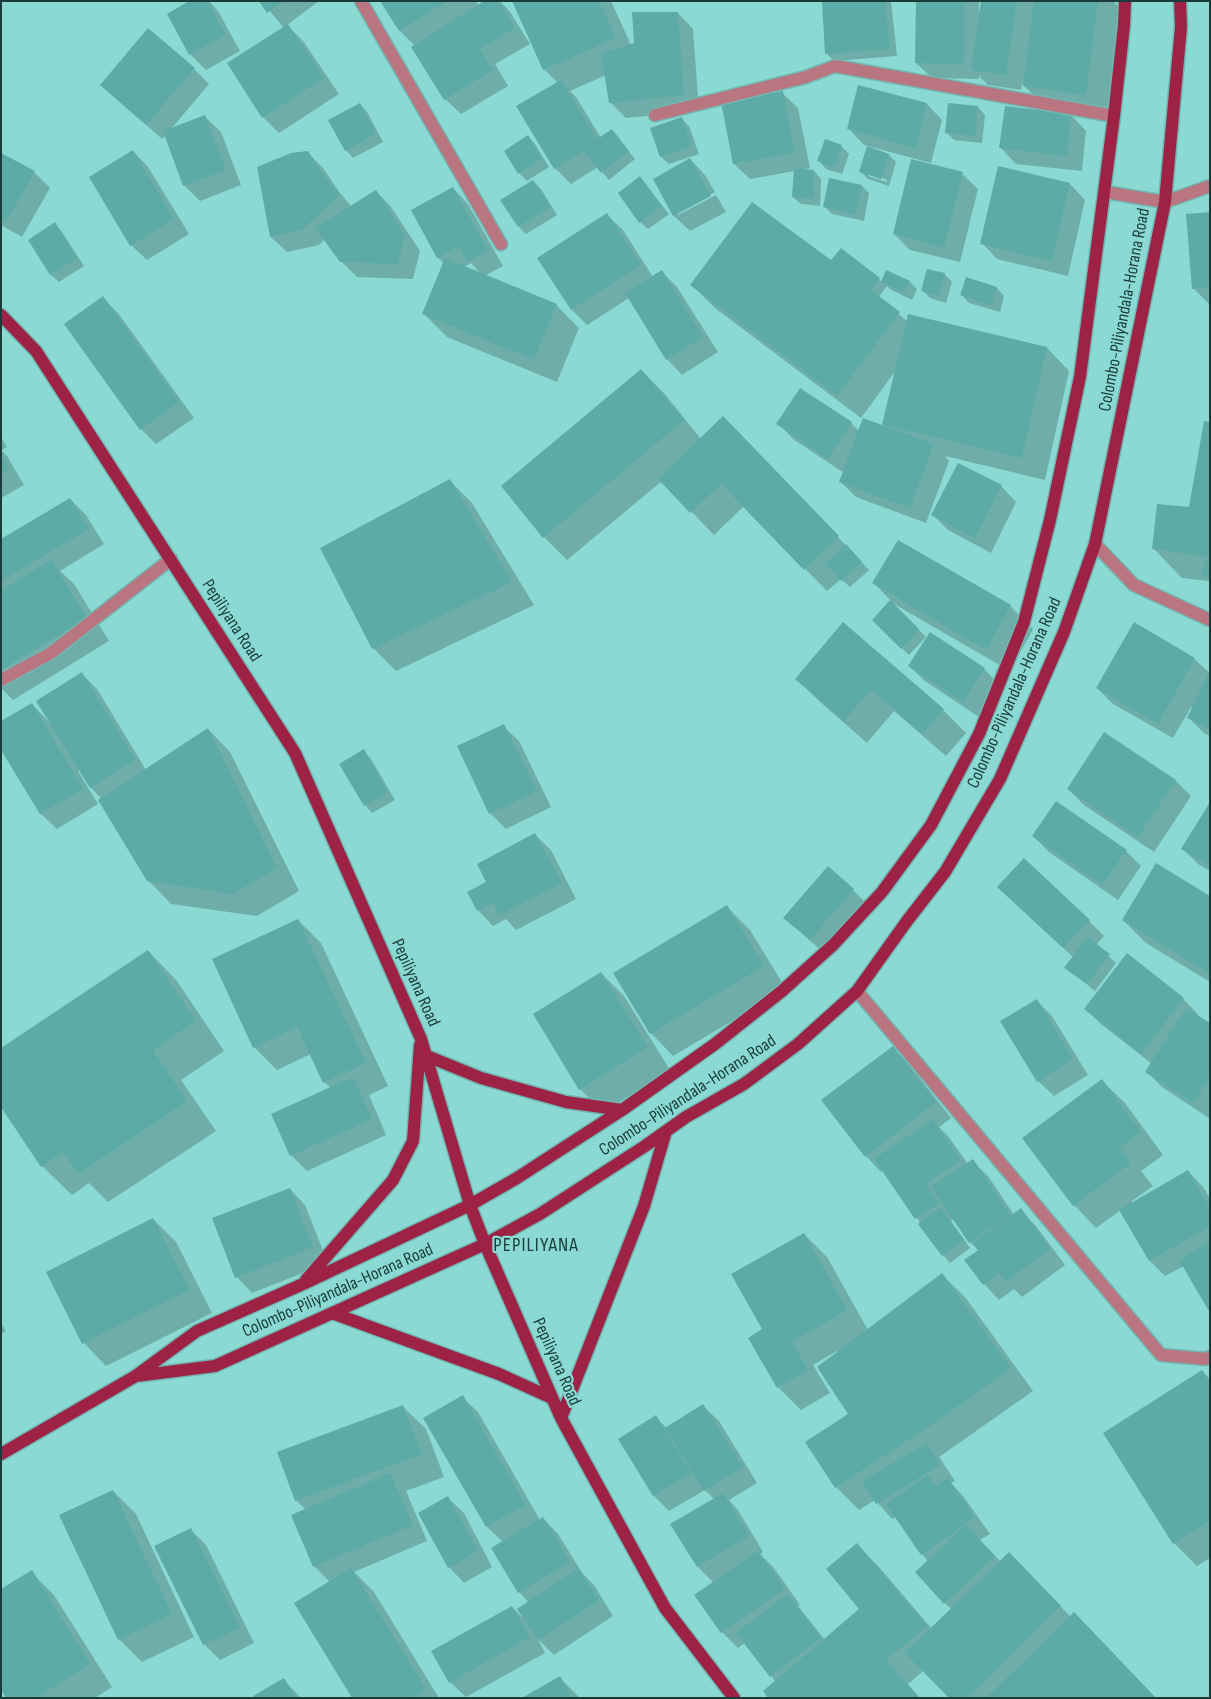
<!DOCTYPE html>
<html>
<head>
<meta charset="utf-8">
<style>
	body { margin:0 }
	#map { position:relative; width:1211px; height:1699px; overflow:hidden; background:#8ad9d3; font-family:"Sofia Sans Condensed",sans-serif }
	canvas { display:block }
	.frame { position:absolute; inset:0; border:2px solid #1a3b39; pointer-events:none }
</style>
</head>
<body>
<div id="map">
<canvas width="1211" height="1699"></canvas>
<div class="frame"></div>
</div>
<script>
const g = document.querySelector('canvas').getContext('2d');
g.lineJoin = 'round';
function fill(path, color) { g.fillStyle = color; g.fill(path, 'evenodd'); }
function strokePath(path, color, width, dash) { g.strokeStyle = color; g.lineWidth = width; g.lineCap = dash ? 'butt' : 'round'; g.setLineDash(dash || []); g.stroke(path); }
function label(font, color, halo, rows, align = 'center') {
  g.font = font + ' "Sofia Sans Condensed",sans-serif'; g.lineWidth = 4.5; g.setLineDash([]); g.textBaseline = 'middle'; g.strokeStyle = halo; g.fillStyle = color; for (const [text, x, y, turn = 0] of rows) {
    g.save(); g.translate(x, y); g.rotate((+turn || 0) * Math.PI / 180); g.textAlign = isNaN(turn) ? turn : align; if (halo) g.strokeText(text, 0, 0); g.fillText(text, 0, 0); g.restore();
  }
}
const shadow = new Path2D(`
	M192 1H209L218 11 240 51 206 70 190 54Z
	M261 1H319L287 25 303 41 339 94 279 133 263 117 284 28Z
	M382 1H476L479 6 487 1H500L510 12 530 44 495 64 508 86 461 114 445 99 415 46 400 31Z
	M513 1H611L631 45 636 44 678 13 693 29 699 111 626 118 610 102 606 75 570 91 576 97 601 138 611 130 635 159 609 180 598 167 571 184 555 168 558 83 544 69Z
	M823 1H891L897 56 834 61 826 53Z
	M917 1H979V12H981L982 1H1033L1035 4V1H1113L1122 11 1108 117 1047 108 1022 84 1021 90 988 85 979 76V79L932 78 916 63Z
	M194 69 209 84 171 129 205 117 221 132 241 185 200 201 184 185 166 135 162 139 102 85Z
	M859 87 927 104 942 120 931 163 864 145 849 129Z
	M782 93 798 108 810 168 804 169 814 171 821 179 820 206 801 204 793 197 795 171 750 179 734 164Z
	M360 104 367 112 383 142 353 158 346 150Z
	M978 107 985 115 982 143 954 140 946 132Z
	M1071 115 1086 131 1082 171 1016 164 1001 148Z
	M682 119 689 126 699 154 669 164 661 157 651 128Z
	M528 137 535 144 549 167 527 181 519 173 505 151Z
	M841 146 849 154 842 174 826 169 819 161Z
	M133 151 148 167 189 234 147 260 131 245Z
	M307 152 323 168 340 193 352 207 376 191 391 207 420 251 413 279 357 277 341 261 325 239 319 245 287 252 271 237 258 167Z
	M1 154 34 172 50 188 22 237 1 225Z
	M889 155 896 162 889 186 868 179 860 171ZM868 173 887 180V182L868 176Z
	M690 159 705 175 715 192 678 213V215L716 195 726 212 690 231 674 216 654 179Z
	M962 174 978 189 960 262 910 250 894 234Z
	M640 178 669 214 648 229 640 222Z
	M533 181 541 189 557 215 526 234 519 227 502 200Z
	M1070 184 1085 200 1068 276 997 259 982 243Z
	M862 186 869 193 864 221 832 214 825 207Z
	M453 188 468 204 503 266 484 276 556 305 579 328 557 382 447 337 424 314 444 263 438 258 412 211ZM471 263 482 275 464 267Z
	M1210 214V304H1209L1193 288Z
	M607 215 623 230 653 277 662 272 677 287 718 352 682 375 667 359 629 298 587 325 572 310 539 259Z
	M55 224 62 232 84 266 59 282 51 275 30 240Z
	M841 250 882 282H910L917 289 912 300 890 289 887 286 878 298 907 321 1047 348 1069 371 1045 480 945 456 949 461 926 523 856 497 841 482 844 473 793 439 778 423H851L859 431 887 428 884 424 896 370 861 418 715 308 692 285 837 267Z
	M944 274 952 282 946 303 930 298 922 290Z
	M967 279 997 288 1004 296 1000 312 969 303 962 295Z
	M103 298 118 313 194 418 156 444 141 429Z
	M641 370 664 393 701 439 746 440 869 570 850 587 841 579 827 591 744 506 714 535 662 481 567 560 544 537 502 486Z
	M1210 423V583L1208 581 1182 578 1153 548 1190 508Z
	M1 437 7 447 1 450 7 456 24 485 1 498Z
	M449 480 472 503 534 605 396 671 373 648Z
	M1001 486 1016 502 991 553 948 530 933 515Z
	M70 499 86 515 104 544 60 571 74 584 109 641 13 700 1 688V541Z
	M898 541 1010 606 1033 629 1010 671 894 604 926 637 909 655 873 620 891 601 874 583Z
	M843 624 943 710 966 733 946 756 894 711 867 743 819 701 797 679Z
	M1194 659 1210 673V736L1204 733 1189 718 1193 708 1191 707 1173 738 1113 704 1097 688Z
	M909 666 984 669 1000 685 979 717 925 681Z
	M82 674 97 689 146 770 208 729 230 752 299 891 257 916 171 904 148 880 102 799 91 788 80 769 78 771 98 804 57 829 41 814 1 747 32 704 50 723Z
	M503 726 519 741 551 807 506 829 491 814 458 747Z
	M363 751 371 759 395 800 372 813 365 805Z
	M1176 781 1191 796 1154 852 1084 805 1068 789Z
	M1210 804V871L1198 864 1183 849Z
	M535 835 551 850 576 899 516 930 506 919 493 926 478 910 488 882Z
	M1033 836 1126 851 1141 866 1118 900 1049 852Z
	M853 890 868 905 826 955 785 918Z
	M1210 897V982L1146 943 1123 920Z
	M1014 902 1089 921 1104 936 1096 945 1116 963 1095 991 1066 967 1073 957Z
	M727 907 750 930 786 989 673 1056 651 1033Z
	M298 920 321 943 388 1086 369 1095 386 1135 307 1171 291 1155 331 1088 324 1082 311 1054 277 1070 254 1047Z
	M148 951 177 981 224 1051 181 1080 216 1131 108 1202 89 1183 72 1195 42 1166Z
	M601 973 624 996 670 1070 603 1112 580 1089Z
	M1183 999 1198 1014 1197 1016 1210 1024 1209 1118 1162 1087 1147 1072 1152 1064 1101 1024 1085 1009Z
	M1037 1001 1052 1016 1088 1075 1054 1096 1038 1081Z
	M892 1047 908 1063 951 1118 939 1127 948 1136 968 1164 972 1161 988 1176 1014 1215 1020 1210 1036 1226 1065 1265 1022 1297 1014 1289 999 1300 984 1284 979 1251 970 1242 954 1219 951 1221 970 1248 950 1263 943 1255 883 1170 881 1172 866 1156Z
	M1102 1081 1125 1103 1163 1155 1141 1171 1153 1186 1132 1201 1133 1203 1188 1171 1203 1187 1210 1198V1311L1184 1266 1165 1276 1150 1261 1121 1210 1096 1228 1074 1205Z
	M290 1189 305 1205 328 1263 252 1293 237 1277Z
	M153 1219 176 1242 212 1313 106 1366 84 1343 47 1273Z
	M804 1234 827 1257 868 1330 942 1275 965 1297 1033 1391 939 1457 955 1481 951 1483 963 1496 990 1534 980 1540 1001 1562 1031 1577 1071 1617 1155 1698H951L924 1670 908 1684 920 1698H770L776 1682 745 1643 738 1648 722 1632 696 1595 714 1583 698 1567 672 1524 714 1499 705 1490 669 1511 654 1496 655 1417 667 1428 703 1406 719 1421 757 1483 729 1500 738 1510 763 1552 760 1554 774 1568 800 1605 798 1606 825 1640 861 1609 857 1545 879 1567 932 1629 952 1610 945 1603 929 1562 922 1554 896 1517 892 1519 875 1500 859 1510 836 1487 807 1443 850 1414 837 1351 813 1365 830 1393 801 1410 778 1387 764 1330Z
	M1 1323 6 1331 1 1334Z
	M1202 1371 1210 1379V1558L1197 1566 1174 1543Z
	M462 1397 478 1412 540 1520 543 1518 558 1534 583 1574 594 1585 613 1616 554 1655 538 1639 545 1653 466 1697 450 1682 512 1607 522 1617 529 1603 519 1592 493 1548 503 1542 487 1527 424 1419Z
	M403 1407 426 1429 444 1477 406 1491 427 1541 354 1572 374 1592 439 1698H353L330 1582 314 1566 306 1510 296 1500Z
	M113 1491 136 1514 194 1637 142 1662 119 1639Z
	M448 1498 464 1513 492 1567 464 1583 449 1567Z
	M191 1530 206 1545 254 1643 220 1660 204 1644Z
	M31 1572 54 1595 112 1687 95 1698H8Z
	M560 1678 580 1698H524Z
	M283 1679 301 1698H255Z`);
const building = new Path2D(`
	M189 1H207L226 35 189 55 167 14Z
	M259 1H283L267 13Z
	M380 1H448L399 31Z
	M484 1H499L515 28 480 49 493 70 444 100 411 47Z
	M512 1H599L616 38 543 70Z
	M822 1H885L890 49 825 54Z
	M916 1H964V64L915 63Z
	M981 1H1017L1006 75 971 70Z
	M1034 1H1098L1086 95 1023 86Z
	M632 12H678L684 95 609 103 601 53 634 43Z
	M288 24 324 78 262 118 227 63Z
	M148 28 195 68 146 125 100 85Z
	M561 80 597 139 612 129 629 151 601 173 584 151 554 169 516 106Z
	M858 85 927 103 916 148 847 129Z
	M783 91 795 153 733 164 721 102Z
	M360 103 376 134 345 151 328 120Z
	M948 103 978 106 975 136 945 133Z
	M1005 106 1071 114 1067 156 999 148Z
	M205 115 226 170 183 186 163 131Z
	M682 117 692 146 660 157 650 128Z
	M528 135 542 159 518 174 504 151Z
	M825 139 842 145 835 167 817 161Z
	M867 146 889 154 881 179 859 172Z
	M133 150 174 219 130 246 89 177Z
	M308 151 324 176 340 194 303 229 270 237 257 167 291 153Z
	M1 153 35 171 6 222 1 219Z
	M690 158 711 196 673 216 653 179Z
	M911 159 963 172 944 248 893 234Z
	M998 166 1070 183 1052 261 980 244Z
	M794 168 814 170 813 199 792 197Z
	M640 176 662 206 639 223 618 193Z
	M829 178 862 185 856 214 823 207Z
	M533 180 551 207 518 227 500 200Z
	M453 187 488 250 467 262 459 246 437 258 411 210Z
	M376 190 405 235 398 264 340 262 315 228Z
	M752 202 831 260 841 248 880 278 871 290 900 312 837 396 690 285Z
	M1210 212V287L1192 289 1186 214Z
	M607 213 641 265 571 310 537 258Z
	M55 222 77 258 50 275 28 240Z
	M445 258 557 304 534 360 422 314Z
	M927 269 945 273 939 296 921 291Z
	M662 270 703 337 666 360 625 293Z
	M886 270 910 281 904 293 881 282Z
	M966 277 997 287 992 306 960 295Z
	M103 296 179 402 140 430 64 324Z
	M908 314 1047 347 1022 458 882 425 934 444 910 508 839 482 863 418 882 425Z
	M641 369 684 420 543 538 501 486Z
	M800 388 852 422 828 459 776 424Z
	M723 416 839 536 804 570 721 484 690 513 658 479Z
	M1204 421 1210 422V557L1152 549 1157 504 1189 507Z
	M1 455 9 469 1 474Z
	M958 463 1002 485 975 538 931 515Z
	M450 479 512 582 372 649 320 548Z
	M70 498 89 529 1 581V539Z
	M898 540 1011 605 986 650 872 583Z
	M846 544 862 562 841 581 825 563Z
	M51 560 87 618 1 670V590Z
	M1206 560 1210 562V578L1201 576Z
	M890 600 919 629 901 649 872 620Z
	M843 622 944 709 923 734 871 690 844 721 795 679Z
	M1134 622 1195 658 1158 724 1096 688Z
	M930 632 985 668 963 702 908 666Z
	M1210 670V729L1187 718Z
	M82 672 135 760 90 788 36 701Z
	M32 703 83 789 40 814 1 750V721Z
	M504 724 537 791 489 814 457 746Z
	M208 728 277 868 233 894 147 881 98 800Z
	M1104 732 1176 780 1138 837 1067 789Z
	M364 749 388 792 364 806 339 764Z
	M1056 801 1127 850 1102 885 1032 836Z
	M1210 802V866L1181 849Z
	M535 833 562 883 500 915 493 903 477 911 467 892 486 882 477 864Z
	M1024 858 1090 920 1063 948 997 887Z
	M1156 863 1210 896V974L1122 920Z
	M828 866 854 889 810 940 783 918Z
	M727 905 764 966 650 1034 613 973Z
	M298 919 366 1063 323 1083 297 1027 253 1048 212 959Z
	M1087 937 1110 954 1087 984 1064 968Z
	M148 950 196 1021 153 1050 187 1101 78 1174 63 1152 41 1167 1 1107V1048Z
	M1127 953 1184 998 1141 1054 1084 1009Z
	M601 972 648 1047 579 1090 533 1014Z
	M1037 999 1073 1059 1037 1082 1000 1021Z
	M1186 1008 1210 1023V1077L1193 1103 1145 1072Z
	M893 1046 936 1102 865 1157 821 1100Z
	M353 1077 372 1119 290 1156 271 1114Z
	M1102 1079 1141 1132 1119 1148 1131 1163 1073 1206 1022 1138Z
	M933 1119 961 1160 926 1184 939 1204 915 1219 874 1159Z
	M973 1159 1010 1215 969 1243 931 1187Z
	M1188 1170 1210 1208V1227L1149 1261 1119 1210Z
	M290 1188 313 1247 235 1278 212 1218Z
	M940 1207 964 1240 942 1256 918 1224Z
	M1021 1208 1050 1249 1005 1282 999 1273 983 1285 964 1260 978 1250 973 1243Z
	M153 1218 190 1290 82 1344 46 1272Z
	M804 1233 847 1310 792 1342 808 1370 777 1388 748 1338 762 1329 731 1274Z
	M1210 1242V1313L1179 1260Z
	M942 1273 1011 1368 936 1422 835 1488 805 1442 848 1414 817 1367Z
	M1202 1370 1210 1382V1521L1173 1544 1103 1433Z
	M463 1395 526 1505 486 1527 423 1418Z
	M703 1404 743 1467 704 1491 665 1428Z
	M403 1405 422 1454 295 1501 277 1452Z
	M656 1415 691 1473 653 1496 618 1439Z
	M927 1443 940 1465 876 1504 862 1481Z
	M390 1473 413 1525 313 1567 291 1515Z
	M928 1475 936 1486 948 1478 975 1518 921 1555 886 1504Z
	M113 1490 172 1614 118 1640 59 1515Z
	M723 1493 749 1536 697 1567 670 1524Z
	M448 1496 478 1551 448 1568 418 1513Z
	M543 1517 570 1562 518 1593 491 1548Z
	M966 1525 995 1556 944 1604 915 1572Z
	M191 1528 240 1628 203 1645 154 1546Z
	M857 1543 927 1626 886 1660 918 1698H768L763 1691 859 1609 826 1569Z
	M758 1551 785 1589 721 1633 694 1595Z
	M1009 1552 1061 1606 967 1698H949L905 1653Z
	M351 1568 426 1689 412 1698H352L294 1603Z
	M578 1568 599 1600 538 1640 517 1609Z
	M32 1570 90 1664 36 1698H6L1 1690V1589Z
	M788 1594 821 1638 770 1677 736 1633Z
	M512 1606 530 1637 449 1683 431 1651Z
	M1074 1612 1156 1698H986Z
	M560 1676 572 1698H522Z
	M284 1678 296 1698H254L253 1696Z`);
const minor = new Path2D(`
	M361 1 501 244
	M655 115 806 77 835 66 1114 116
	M1105 192 1165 202 1210 186
	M1095 544 1134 585 1210 620
	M1 680 51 653 171 559
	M857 991 1161 1355 1206 1359 1210 1357`);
const major = new Path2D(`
	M1 315 36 351 295 753 421 1039 470 1205 485 1244 561 1418 665 1608 734 1698
	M427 1056 481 1078 566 1102 622 1110
	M306 1280 393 1180 413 1141 420 1045
	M332 1313 499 1374 552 1398
	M136 1376 215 1366 485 1244 540 1214 645 1146 686 1117 744 1084 798 1044 857 991 907 921 945 872 1000 779 1064 632 1095 544 1165 202 1181 27 1180 1
	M561 1418 644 1206 666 1131
	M1 1454 134 1377 197 1331 303 1284 470 1205 517 1178 622 1110 715 1044 782 991 833 945 882 892 931 825 979 734 1024 622 1050 520 1080 377 1114 116 1124 25 1125 1`);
const streetNames = [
	["Colombo-Piliyandala-Horana Road",1125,310,-79],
	["Pepiliyana Road",231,621,57],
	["Colombo-Piliyandala-Horana Road",1015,693,-66],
	["Pepiliyana Road",415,983,66],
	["Colombo-Piliyandala-Horana Road",688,1096,-33],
	["Colombo-Piliyandala-Horana Road",338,1291,-24],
	["Pepiliyana Road",556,1362,66]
];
const quarterNames = [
	["PEPILIYANA",536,1246]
];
fill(shadow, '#0003');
fill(building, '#5daba6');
strokePath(minor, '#71b6b1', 15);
strokePath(major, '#71b6b1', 15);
strokePath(minor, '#b97680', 12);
strokePath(major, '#9e2245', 12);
label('18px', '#1a3b39', '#8ad9d3', streetNames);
g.letterSpacing = '1px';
label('20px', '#1a3b39', '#8ad9d3', quarterNames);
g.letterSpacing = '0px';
</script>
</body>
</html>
